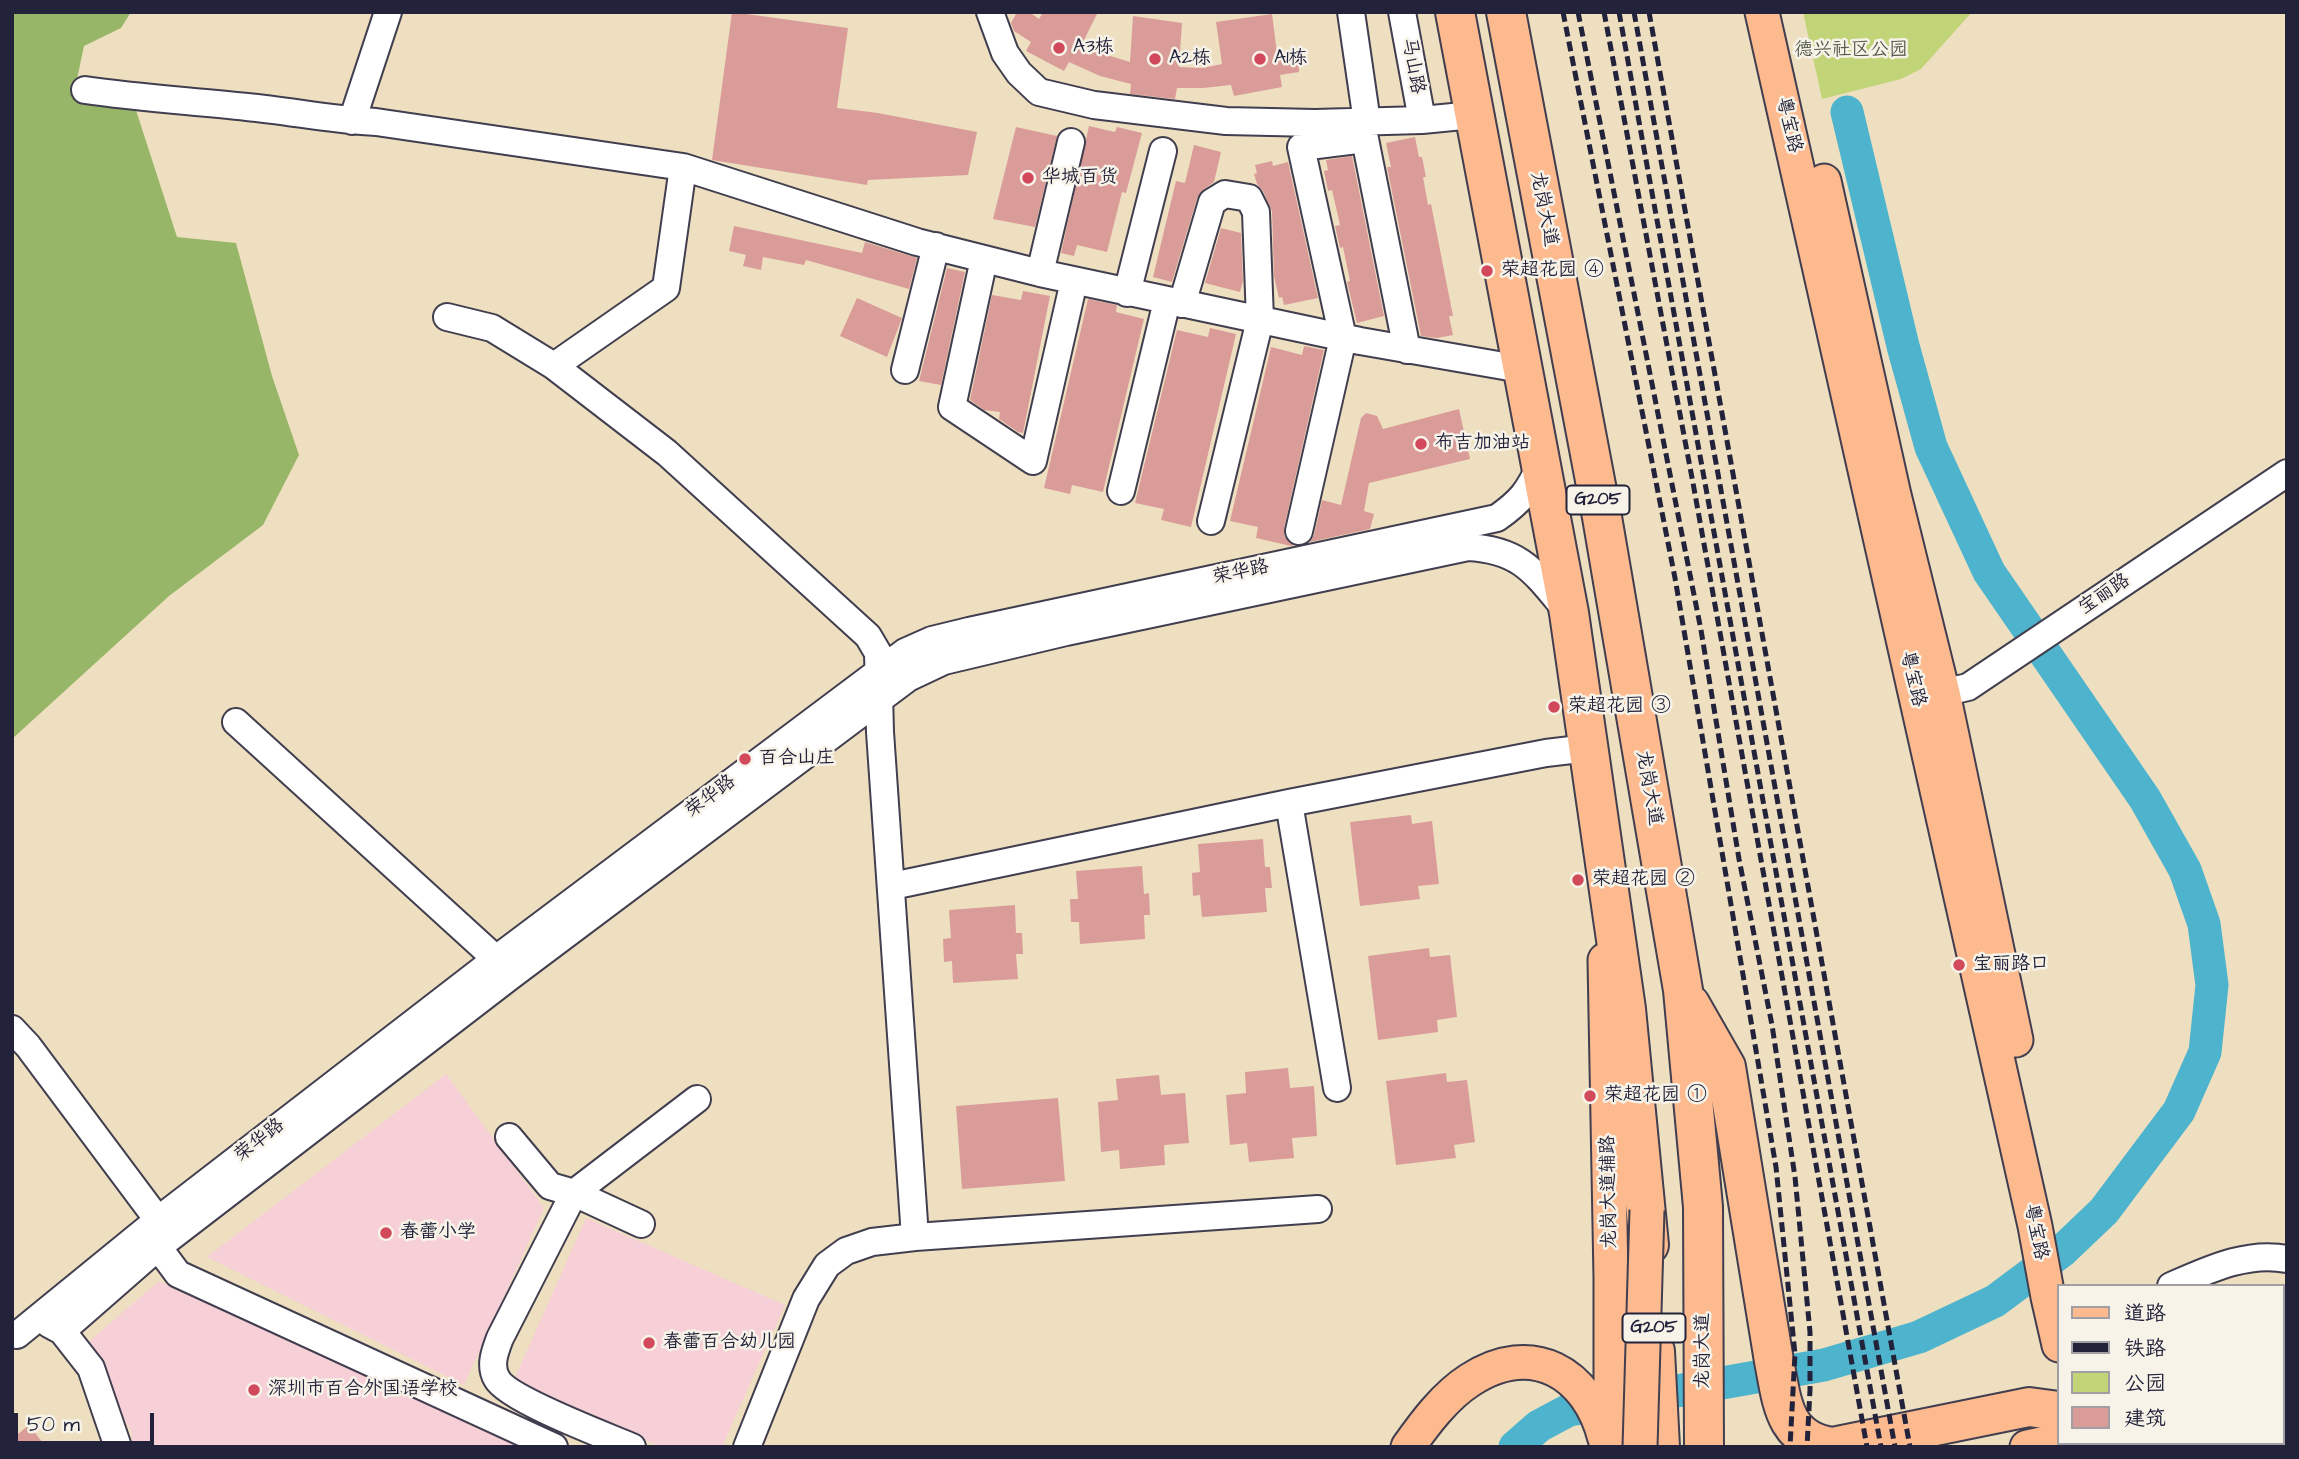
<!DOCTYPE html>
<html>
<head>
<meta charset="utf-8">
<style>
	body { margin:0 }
	#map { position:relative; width:2299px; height:1459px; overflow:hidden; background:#eedfc0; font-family:"Architects Daughter","LXGW WenKai TC",sans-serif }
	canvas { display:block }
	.frame { position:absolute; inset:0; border:14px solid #22223b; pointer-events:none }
	.legend { position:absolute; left:2057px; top:1284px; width:228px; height:161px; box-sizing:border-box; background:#f7f3e8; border:2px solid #a29fa3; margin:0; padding:9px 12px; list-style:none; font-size:21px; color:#22223b }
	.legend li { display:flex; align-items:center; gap:14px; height:35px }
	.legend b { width:35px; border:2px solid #a29fa3 }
	.scale { position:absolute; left:14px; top:1413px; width:140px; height:32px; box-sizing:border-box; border:4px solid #22223b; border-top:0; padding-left:9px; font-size:21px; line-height:24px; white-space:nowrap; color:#22223b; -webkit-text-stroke:5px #f7f3e8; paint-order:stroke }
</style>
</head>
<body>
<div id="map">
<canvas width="2299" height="1459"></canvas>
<div class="frame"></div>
<ul class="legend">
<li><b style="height:9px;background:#fcba8e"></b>道路</li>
<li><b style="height:9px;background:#22223b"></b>铁路</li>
<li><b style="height:19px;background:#c1d578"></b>公园</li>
<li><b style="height:19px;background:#da9c99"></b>建筑</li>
</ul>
<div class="scale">50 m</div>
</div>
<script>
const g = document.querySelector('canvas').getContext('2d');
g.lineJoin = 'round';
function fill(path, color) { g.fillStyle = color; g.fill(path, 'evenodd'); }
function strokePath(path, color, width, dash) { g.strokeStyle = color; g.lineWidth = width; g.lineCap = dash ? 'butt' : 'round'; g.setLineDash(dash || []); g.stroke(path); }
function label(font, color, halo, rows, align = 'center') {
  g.font = font + ' "Architects Daughter","LXGW WenKai TC",sans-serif'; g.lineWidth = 5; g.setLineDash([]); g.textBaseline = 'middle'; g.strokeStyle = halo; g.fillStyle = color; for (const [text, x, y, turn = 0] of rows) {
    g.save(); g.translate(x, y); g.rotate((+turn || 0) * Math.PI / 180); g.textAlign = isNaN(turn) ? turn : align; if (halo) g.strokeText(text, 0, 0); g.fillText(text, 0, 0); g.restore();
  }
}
const built = new Path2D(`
	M446 1074 544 1208 464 1385 207 1257Z
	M586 1218 785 1305 722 1447H661L513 1382Z
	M159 1281 205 1301 527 1447H133L131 1430 78 1351Z`);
const green = new Path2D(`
	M1803 12H1972L1921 69 1901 79 1822 99Z`);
const forest = new Path2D(`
	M12 12H131L121 28 84 46 73 98 134 104 177 237 236 243 272 376 299 455 263 525 169 596 12 739Z`);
const river = new Path2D(`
	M1515 1447 1539 1426 1569 1410 1824 1365 1919 1337 1995 1301 2062 1251 2104 1211 2179 1111 2205 1052 2212 985 2204 924 2185 870 2145 799 1989 572 1931 447 1903 346 1847 112`);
const building = new Path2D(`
	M732 12 848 28 837 108 878 113 977 132 968 175 868 180 867 185 712 160Z
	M1017 12H1029L1039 19 1043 12H1098L1082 44 1107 55 1130 62 1133 16 1182 23 1179 67 1202 68 1222 64 1216 22 1272 14 1277 53 1298 49 1299 72 1280 75 1282 87 1234 96 1231 85 1203 88H1177L1175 99 1130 94 1131 84 1100 76 1069 62 1064 71 1026 51 1031 42 1014 31 1011 23Z
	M1089 126 1115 132 1117 127 1142 133 1126 193 1122 192 1107 252 1077 245 1074 256 1061 253Z
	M1016 127 1057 136 1035 227 993 219Z
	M1415 137 1419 157H1422L1426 177H1423L1428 205 1431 204 1453 316H1449L1453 335 1437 338 1421 336 1387 167H1391L1386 143Z
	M1194 145 1221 152 1214 182 1204 189 1197 198 1172 282 1153 277 1176 181 1185 183Z
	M1352 156 1384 316 1357 323 1347 282 1350 281 1343 247 1340 248 1335 226 1340 225 1332 190 1328 191 1324 171 1328 170 1326 160Z
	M1272 161 1273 166 1288 162 1318 298 1284 305 1282 297 1279 298 1274 276 1272 211 1263 191 1257 184 1254 174 1257 173 1255 165Z
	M734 226 862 253 865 242 917 258 909 289 806 260 804 265 763 257 761 270 743 266 746 255 729 251Z
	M1221 228 1241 233 1243 281 1240 292 1205 283Z
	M947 268 965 272 941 385 919 381Z
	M1023 291 1050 296 1023 433 1018 432 999 419 1000 412 984 410 970 400 992 295 1021 300Z
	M857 298 902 318 887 357 840 336Z
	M1088 299 1117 305 1116 312 1144 319 1103 492 1072 485 1070 494 1044 488Z
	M1210 328 1236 334 1191 527 1161 520 1164 509 1135 503 1177 330 1208 337Z
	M1304 346 1324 350 1284 528V536L1294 545 1291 546 1256 538 1258 527 1230 521 1271 347 1302 355Z
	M1459 409 1470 459 1369 483 1364 511 1374 514 1370 529 1310 542 1314 535 1322 500 1341 505 1361 418 1366 413 1377 416 1383 429Z
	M1411 815 1412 824 1432 821 1439 884 1418 886 1420 899 1360 906 1350 822Z
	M1263 839 1265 867H1270L1272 888H1265L1267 912 1202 917 1200 895 1193 896 1192 873 1200 872 1198 844Z
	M1142 866 1144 894 1149 893 1150 915H1144L1145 939 1080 944 1079 922H1071L1070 899H1078L1076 871Z
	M1015 905 1016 933H1022L1023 954H1016L1018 979 953 983 952 961 944 962 943 939 951 938 949 910Z
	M1429 948 1430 957 1450 955 1457 1017 1437 1020 1438 1032 1378 1040 1368 956Z
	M1288 1068 1290 1088 1314 1086 1317 1136 1292 1138 1294 1158 1249 1162 1247 1143 1230 1145 1226 1095 1246 1093 1245 1072Z
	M1446 1073 1447 1082 1467 1080 1475 1142 1454 1145 1456 1158 1396 1165 1386 1081Z
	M1159 1075 1161 1095 1185 1093 1189 1143 1164 1145 1165 1165 1120 1169 1119 1150 1101 1152 1098 1102 1118 1100 1116 1079Z
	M1058 1098 1065 1181 962 1189 956 1106Z
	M29 1425 46 1447H12V1439Z`);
const minor = new Path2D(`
	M990 12 1005 53 1019 73 1039 92 1094 105 1226 121 1315 123 1422 120 1473 115
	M1351 12 1367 122
	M1402 12 1422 120
	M85 90C139 98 193 101 247 107 290 111 332 120 376 122L683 167 917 242 1040 273 1360 341 1521 369
	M352 121 388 12
	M984 259 952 407 1033 461 1074 281
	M1040 273 1071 142
	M1127 293 1163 151
	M1182 304 1212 202 1225 194 1249 198 1256 212 1260 320 1211 521
	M447 317 492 328 554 366 667 453 868 636 878 653 880 732 915 1237
	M554 366 666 288 683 167
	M905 370 936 246
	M1121 491 1167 301
	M1299 531 1343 338 1301 147 1365 139 1407 350
	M1925 697 1968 687 2287 473
	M236 722 496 959
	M1289 803 1337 1088
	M892 886 1289 803 1546 753 1588 748
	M12 1029 28 1046 158 1220
	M509 1137 550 1186 574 1193 641 1224
	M158 1247 178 1274 554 1447
	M2171 1286C2208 1270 2247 1251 2287 1259
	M49 1324 62 1331 91 1368 118 1447
	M62 1331 158 1247 512 975 908 678 944 661 1066 632 1468 547C1522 550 1535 573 1567 611
	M17 1335 158 1220 496 959 905 652 932 640 969 631 1497 518C1521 501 1528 492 1540 466
	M632 1447C606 1436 508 1399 497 1379 489 1366 495 1351 500 1338L574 1193 697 1099
	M747 1447 806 1299 827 1265 846 1251 872 1242 915 1237 1318 1209`);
const major = new Path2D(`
	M1762 12 2035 1226 2048 1297 2059 1345
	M1824 181 1894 495 1943 693 2016 1040
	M1605 960 1611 1278V1447
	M2110 1443 2111 1447
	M1408 1447C1425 1423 1445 1396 1470 1380 1532 1340 1588 1372 1605 1439
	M2027 1447 2059 1440`);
const highway = new Path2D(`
	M1455 12 1569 613 1626 1009 1649 1245
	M1506 12 1602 517 1683 990 1703 1207 1704 1447
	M1690 1004 1726 1067 1774 1361C1782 1401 1783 1440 1832 1447L2029 1407 2059 1411
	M1655 1351 1660 1447`);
const rail = new Path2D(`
	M1563 12 1675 578 1776 1167 1795 1354 1790 1447
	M1578 12 1701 630 1739 859 1772 1025 1795 1177 1810 1332V1390L1807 1447
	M1604 12 1693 483 1867 1447
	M1619 12 1881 1447
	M1634 12 1895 1447
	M1649 12 1910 1447`);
const majorBridge = new Path2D(`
	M1640 1447 1647 1210`);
const markers = [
	[1059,48,7,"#d1495b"],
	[1155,59,7,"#d1495b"],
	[1260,59,7,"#d1495b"],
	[1028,178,7,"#d1495b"],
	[1487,271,7,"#d1495b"],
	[1421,444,7,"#d1495b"],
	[1554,707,7,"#d1495b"],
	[745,759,7,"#d1495b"],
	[1578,880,7,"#d1495b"],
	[1959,965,7,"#d1495b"],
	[1590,1096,7,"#d1495b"],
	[386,1233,7,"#d1495b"],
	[649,1343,7,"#d1495b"],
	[254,1390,7,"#d1495b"]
];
const shields = [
	[1598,500,63],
	[1654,1328,63]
];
const shieldNames = [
	["G205",1598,500],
	["G205",1654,1328]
];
const poiNames = [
	["A3栋",1073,48],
	["A2栋",1169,59],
	["A1栋",1274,59],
	["华城百货",1042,178],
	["荣超花园 ④",1501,271],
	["布吉加油站",1435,444],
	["荣超花园 ③",1568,707],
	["百合山庄",759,759],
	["荣超花园 ②",1592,880],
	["宝丽路口",1973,965],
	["荣超花园 ①",1604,1096],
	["春蕾小学",400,1233],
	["春蕾百合幼儿园",663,1343],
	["深圳市百合外国语学校",268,1390]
];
const parkNames = [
	["德兴社区公园",1851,51]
];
const streetNames = [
	["马山路",1412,66,80],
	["粤宝路",1788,125,77],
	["龙岗大道",1543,209,79],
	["荣华路",1241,573,-12],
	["宝丽路",2105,595,-34],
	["粤宝路",1912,679,77],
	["龙岗大道",1648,788,80],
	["荣华路",711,797,-37],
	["荣华路",260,1141,-38],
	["龙岗大道辅路",1610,1192,-91],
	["粤宝路",2035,1232,79],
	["龙岗大道",1704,1351,-90]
];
fill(built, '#f6cfd7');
fill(green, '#c1d578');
fill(forest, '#98b668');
strokePath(river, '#4eb4cd', 33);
fill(building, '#da9c99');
strokePath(minor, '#413e4f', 30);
strokePath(major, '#413e4f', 37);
strokePath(highway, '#413e4f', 42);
strokePath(minor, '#fff', 26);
strokePath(major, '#fcba8e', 33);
strokePath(highway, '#fcba8e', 38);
strokePath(rail, '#22223b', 5, [10, 5]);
strokePath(majorBridge, '#413e4f', 37, []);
strokePath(majorBridge, '#fcba8e', 33);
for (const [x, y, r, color] of markers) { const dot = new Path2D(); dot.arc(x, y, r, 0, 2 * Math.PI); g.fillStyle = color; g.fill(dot); strokePath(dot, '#f7f3e8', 2.5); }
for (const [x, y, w] of shields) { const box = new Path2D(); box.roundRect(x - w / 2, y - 14.5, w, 29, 5); g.fillStyle = '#f7f3e8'; g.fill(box); strokePath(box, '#22223b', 2); }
label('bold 18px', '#22223b', null, shieldNames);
label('19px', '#22223b', '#f7f3e8', poiNames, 'left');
label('19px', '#52584d', '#f7f3e8', parkNames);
label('19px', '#22223b', '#f7f3e8', streetNames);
</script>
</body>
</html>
